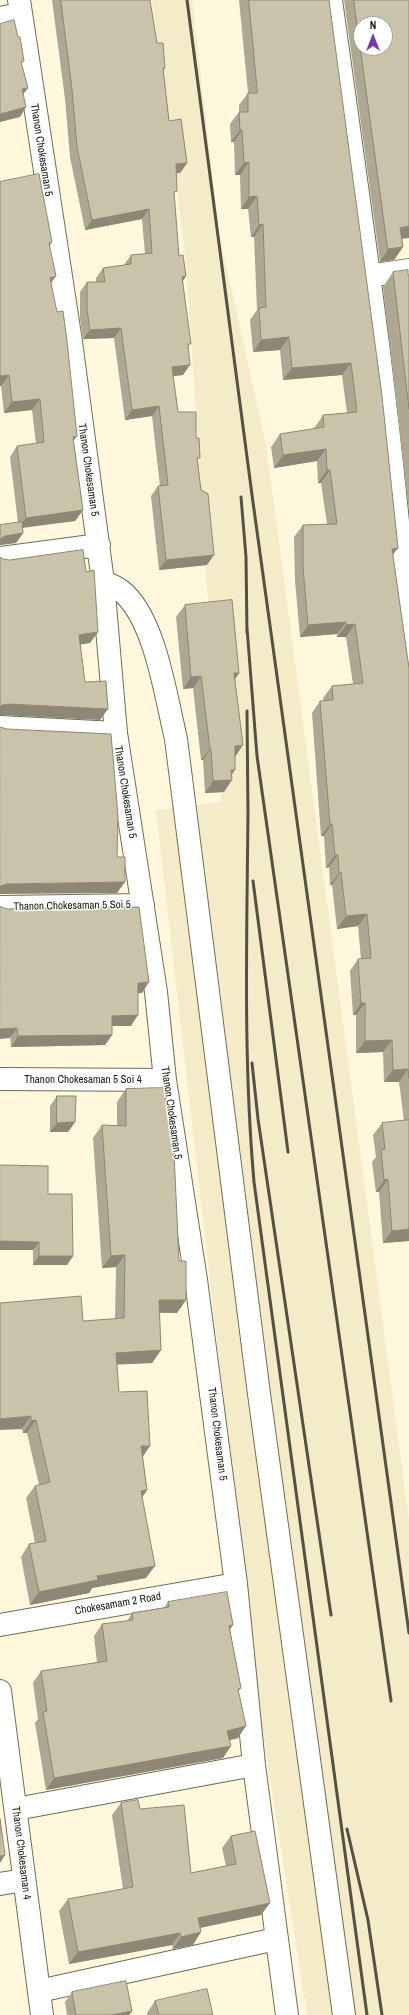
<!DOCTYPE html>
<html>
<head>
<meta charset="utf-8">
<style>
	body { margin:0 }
	#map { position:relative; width:409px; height:2015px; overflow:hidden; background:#fff8dd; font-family:"Archivo Narrow",sans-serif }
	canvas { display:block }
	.north { position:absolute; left:353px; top:16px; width:40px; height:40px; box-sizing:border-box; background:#fff; border:1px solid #a3a29e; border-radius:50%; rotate:0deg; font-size:11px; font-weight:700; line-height:16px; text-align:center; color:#18160c }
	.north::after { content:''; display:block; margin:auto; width:14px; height:18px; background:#793aaf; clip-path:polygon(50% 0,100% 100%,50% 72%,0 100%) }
</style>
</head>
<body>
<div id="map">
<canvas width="409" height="2015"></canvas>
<div class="north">N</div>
</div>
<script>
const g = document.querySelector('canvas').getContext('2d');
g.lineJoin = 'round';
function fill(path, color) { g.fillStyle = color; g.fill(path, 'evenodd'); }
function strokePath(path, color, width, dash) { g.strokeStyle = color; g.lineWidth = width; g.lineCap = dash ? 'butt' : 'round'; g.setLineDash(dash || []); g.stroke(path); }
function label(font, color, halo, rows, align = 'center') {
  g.font = font + ' "Archivo Narrow",sans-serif'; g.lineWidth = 3; g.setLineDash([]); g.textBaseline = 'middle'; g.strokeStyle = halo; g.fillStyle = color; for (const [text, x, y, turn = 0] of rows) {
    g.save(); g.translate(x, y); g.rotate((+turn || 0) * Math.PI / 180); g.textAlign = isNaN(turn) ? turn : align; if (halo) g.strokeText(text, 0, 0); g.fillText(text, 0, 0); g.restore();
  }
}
const built = new Path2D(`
	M152 0H192L219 233 266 444 409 1520V2015H307L259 1708 156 810 221 802 186 262Z`);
const minor = new Path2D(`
	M19 0 71 342 103 582 116 733 156 992 165 1080 196 1280 236 1584 254 1765 287 2015
	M331 0C361 217 394 434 409 653
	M0 18 21 14
	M369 276 409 270
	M0 558 99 545
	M103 582C108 584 115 586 120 590 155 616 166 698 176 739L259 1394 344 2015
	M0 727 116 733
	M0 907 143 905
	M0 1079 165 1080
	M0 1625 236 1584
	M0 1691 42 2015
	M16 1809 254 1765
	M0 1884 24 1880
	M39 1991 276 1939`);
const rail = new Path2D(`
	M187 0 252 495 409 1633
	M241 497 246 557 247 633
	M247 628 257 756 391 1701
	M247 711 248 815
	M248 810C247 934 243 1058 254 1182L367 2015
	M253 881 288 1152
	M252 1063 258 1119 331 1615
	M347 1829 368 1920 382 2015`);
const wall = new Path2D(`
	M52 0H150L157 43 165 68 163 71 169 121 187 163 180 173H176L174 195 179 256 186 276 183 281 189 347 183 375 173 376 178 412 196 438 207 565 159 570 151 496 158 486H160L152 416 125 420 114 338 83 339 80 319V292L87 282H96V278L103 268 124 265 131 255 145 254 142 219 85 230 70 157 65 99Z
	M239 0H329L393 555 409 668V1241L383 1243 379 1192H376L372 1162 376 1157 373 1135 382 1123 404 1121 399 1082H384L383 1052 356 1053V1015H353L350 971 358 959H361L358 926 337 929 332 885H330L329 867 326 868 324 836H321L312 713 320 701H324L323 698 332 686 353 684 346 637H337V634L300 637 295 581 294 537 303 525 327 524 321 483H318L317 461 274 468 271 447 280 434 315 429V427L323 415 347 413 342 375 283 380 280 350 253 352 250 320 257 310 254 237H251L248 209H241L240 175H235L234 142H231L230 124 239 112V105L248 93Z
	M344 0H409L402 239 403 247 394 260 380 262Z
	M0 182 52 242 50 246 51 283 83 510 75 521 23 528V533L16 543 0 545V525L18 523 10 457 17 446 36 444 32 410 4 413 1 386H0Z
	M393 272 409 275V512L383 287Z
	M185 605 239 673 235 679V756L232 775 224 792 205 793 203 760H201L193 688 183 689 176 617Z
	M1 907 142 993H138L131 1026H112V1035L105 1045 11 1047Z
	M126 1089 177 1313H159L161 1350 152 1363 117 1364 119 1392 143 1457 147 1490 142 1498 146 1578 92 1588 89 1593 30 1605 21 1557 29 1544 35 1543 26 1498 35 1486 39 1485 27 1433H23L22 1429 83 1321 115 1319 116 1267 102 1268 93 1138 102 1125 117 1126V1102Z
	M57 1096 75 1122 68 1132H50V1106Z
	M48 1194 73 1256 67 1265H33V1250Z
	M168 1602 230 1630 241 1688 238 1692V1738L230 1740 223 1758 46 1790 35 1723 38 1719 33 1683 41 1671 97 1663 94 1636 102 1624 127 1621 132 1613 164 1608Z
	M121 1803 140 1809 191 1873 226 1866 222 1848 231 1836 261 1915 200 1928 193 1945 173 1949 172 1945 69 1964 59 1911 68 1899 123 1889 112 1815Z
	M72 1992 132 2011 129 2015H67L65 2002Z
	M155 2001 213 2015H147V2013Z`);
const shadedWall = new Path2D(`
	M28 88 21 97 22 89Z
	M26 107 20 117 0 122V114Z
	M240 130H242L234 142H231Z
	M249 162 240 175H235L244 163Z
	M187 163 180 173 169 174 176 164Z
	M257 196 248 209H241L249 197Z
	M149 209 142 219 85 230 92 220Z
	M263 224 254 237H251L259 225Z
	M409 226V238L391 240 400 228Z
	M403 247 394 260 380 262 388 249Z
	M56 276 48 287 50 278Z
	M186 276 179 286 182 277Z
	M121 328 114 338 83 339 90 330Z
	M289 337 280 350 253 352 261 340Z
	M351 363 342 375 283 380 292 368Z
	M190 365 183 375 165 377 172 367Z
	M9 375 1 386H0V376Z
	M40 399 32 410 4 413 12 402Z
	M159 406 152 416 125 420 132 410Z
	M77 436 69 447 73 437Z
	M326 449 317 461 274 468 283 455Z
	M327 470H330L321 483H318Z
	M83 510 75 521 18 528 26 518Z
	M23 533 16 543 0 545V539L5 536Z
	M398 548 389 560 392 549Z
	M214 555 207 565 159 570 166 560Z
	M346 622 337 634 300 637 308 625Z
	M355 624 346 637H337L346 625Z
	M98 632 90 643 71 646 79 635Z
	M234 673H239L231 685Z
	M201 676 193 688 183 689 191 677Z
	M8 704 108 709 100 720 0 715V707L2 705Z
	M243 745 235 757V746Z
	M210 749H211L203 760H201Z
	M231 770H235L228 780H232L224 792 205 793 213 781Z
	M330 824H332L324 836H321Z
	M335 855H338L329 867 326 868Z
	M341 872 332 885H330L339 873Z
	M125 882 117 893 0 894V887L1 886 7 884Z
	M367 914 358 926 337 929 346 916Z
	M149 982 142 993 130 994 138 983Z
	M361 1003H365L356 1015H353Z
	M138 1015 131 1026H105L112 1016Z
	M17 1028 10 1038 0 1039V1029Z
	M112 1035 105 1045 11 1047 18 1036Z
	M392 1040 383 1052 356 1053 365 1041Z
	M408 1069 399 1082H384L393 1070Z
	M75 1122 68 1132H50L57 1123Z
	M388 1179 379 1192H376L384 1180Z
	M409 1229V1241L383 1243 392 1231Z
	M0 1241 39 1242 33 1250H0Z
	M125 1255 116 1267 102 1268 111 1256Z
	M39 1256H73L67 1265H33Z
	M159 1300H186L177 1313 150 1312Z
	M161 1350 152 1363 108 1365 116 1353Z
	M31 1416 22 1429 0 1430V1419Z
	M36 1420 27 1433H23L31 1421Z
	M141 1446H150L142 1458Z
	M147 1490 138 1503 141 1491Z
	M155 1566 146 1578 92 1588 89 1593 30 1605 39 1592 97 1576Z
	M233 1625 225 1637 229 1626Z
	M246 1726 238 1738 219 1743 227 1731Z
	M231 1746 223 1758 46 1790 54 1778Z
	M5 1855 0 1863V1856Z
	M270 1903 261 1915 189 1930 198 1918Z
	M201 1932 193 1945 173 1949 181 1937Z
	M180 1933 172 1945 69 1964 78 1952Z
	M132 2011 129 2015H111Z`);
const building = new Path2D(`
	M61 0H150L157 43H163L165 68H163L169 121 181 119 187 163 176 164 177 191 174 192 179 256 183 255 186 276 182 277 191 344H188L190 365 172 367 178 412H196V438H199L200 458H197L201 490 208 494 214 555 166 560 158 486 168 485 159 406 132 410 121 328 90 330 87 309V282H105L103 268 131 264V255L152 253 149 209 92 220 77 147 72 89Z
	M249 0H329L382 396 398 548 392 549 409 668V1079L408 1069 393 1070 392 1040 365 1041V1003H361L358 959 371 958 367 914 346 916 341 872 339 873 338 855H335L332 824H330L320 701 333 700 332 686 363 683 355 624 346 625V622L308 625 303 568V525L337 524 330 470H327L326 449 283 455 280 434 324 427 323 415 357 412 351 363 292 368 289 337 261 340 259 308 266 307 263 224 259 225 257 196 249 197V162L244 163 242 130H240L239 112H248V93H257Z
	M354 0H409V226L400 228 403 247 388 249ZM361 24H385V48H361Z
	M14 20 18 37H20L24 61 21 62 28 88 22 89 26 107 0 114V24Z
	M39 174 52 242 49 243 56 276 50 278 57 312 63 311 67 341 77 436 73 437 83 510 26 518 17 446 44 442 40 399 12 402 9 375 0 376V182Z
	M408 270V275H409V409L393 272Z
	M22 522 23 533 5 536 0 539V525Z
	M83 550 86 572 94 570 98 632 79 635 85 682 106 681 108 709 8 704 2 705 0 707V557L3 559 9 560Z
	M232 600 239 673H234L243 745 235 746V770H231L232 780 213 781 211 749H210L201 676 191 677 185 605Z
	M0 727 7 729 111 734 118 816 117 857H125V882L7 884 1 886 0 887Z
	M0 906 1 907 7 909 139 907 149 982 138 983V1015L112 1016V1035L18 1036 17 1028 0 1029Z
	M164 1088 174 1153 179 1261H186V1300H159L161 1350 116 1353 119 1392 147 1391 150 1446H141L147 1490 141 1491 155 1566 97 1576 98 1580 39 1592 29 1544 46 1541 35 1486 50 1482 36 1420 31 1421V1416L0 1419V1303L81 1296 83 1321 124 1318 125 1255 111 1256 102 1125 126 1126V1089Z
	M57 1096H76L75 1122 57 1123Z
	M409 1120V1229L392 1231 388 1179 384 1180 381 1150 385 1149 382 1123Z
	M0 1165 48 1166V1194H72L73 1256H39V1242L0 1241Z
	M227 1592 233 1625 229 1626 241 1688 238 1689 246 1726 227 1731 231 1746 54 1778 43 1712 47 1711 41 1671 107 1661 102 1624 133 1620 132 1613 169 1607 168 1602Z
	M138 1800 140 1809 184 1805 191 1873 236 1864 231 1836 255 1831 270 1903 198 1918 201 1932 181 1937 180 1933 78 1952 68 1899 133 1887 121 1803Z
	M0 1819 5 1855 0 1856Z
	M126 1981 132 2011 111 2015H76L72 1992Z
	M207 1989 213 2015H159L155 2001Z`);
const streetNames = [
	["Thanon Chokesaman 5",41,150,81],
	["Thanon Chokesaman 5",88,470,82],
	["Thanon Chokesaman 5",125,792,81],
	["Thanon Chokesaman 5 Soi 5",72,906,-1],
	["Thanon Chokesaman 5 Soi 4",83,1080],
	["Thanon Chokesaman 5",171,1113,82],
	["Thanon Chokesaman 5",217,1434,83],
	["Chokesamam 2 Road",118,1604,-10],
	["Thanon Chokesaman 4",21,1853,83]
];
fill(built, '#f4ebc8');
strokePath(minor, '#726c54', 24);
strokePath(minor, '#fff', 22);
strokePath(rail, '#545142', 3);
fill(wall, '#ada891');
fill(shadedWall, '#8d8876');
fill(building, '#c9c3a9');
strokePath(building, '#8d8876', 1);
label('11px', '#18160c', '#fff', streetNames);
</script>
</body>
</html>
